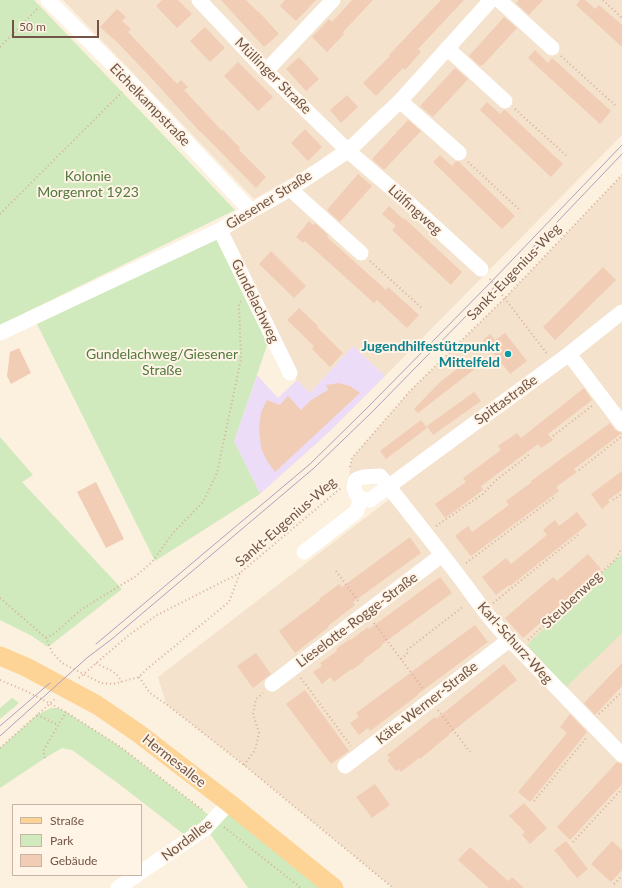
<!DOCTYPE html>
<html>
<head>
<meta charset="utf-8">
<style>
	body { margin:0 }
	#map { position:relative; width:622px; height:888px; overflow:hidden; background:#fcf0de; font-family:Lato,sans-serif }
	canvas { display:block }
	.legend { position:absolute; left:12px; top:804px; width:130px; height:72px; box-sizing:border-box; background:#fff4e5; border:1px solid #c7b4a5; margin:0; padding:5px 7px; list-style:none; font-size:12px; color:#725546 }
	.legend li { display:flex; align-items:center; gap:8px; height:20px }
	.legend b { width:20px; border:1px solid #c7b4a5 }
	.scale { position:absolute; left:12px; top:20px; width:87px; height:18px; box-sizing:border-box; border:2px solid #725546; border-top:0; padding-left:5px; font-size:12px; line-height:14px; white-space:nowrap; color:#725546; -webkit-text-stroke:3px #fff4e5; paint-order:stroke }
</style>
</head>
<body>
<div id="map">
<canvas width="622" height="888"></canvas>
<ul class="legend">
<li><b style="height:5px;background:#fdd495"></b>Straße</li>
<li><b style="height:11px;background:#d0e9bd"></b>Park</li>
<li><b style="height:11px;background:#f2cdb6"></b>Gebäude</li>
</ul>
<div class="scale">50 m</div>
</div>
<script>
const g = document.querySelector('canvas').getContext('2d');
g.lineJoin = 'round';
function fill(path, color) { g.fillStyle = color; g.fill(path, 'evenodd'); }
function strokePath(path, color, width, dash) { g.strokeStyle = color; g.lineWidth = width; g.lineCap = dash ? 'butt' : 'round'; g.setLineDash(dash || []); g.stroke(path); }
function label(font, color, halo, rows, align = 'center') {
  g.font = font + ' Lato,sans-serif'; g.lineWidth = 4; g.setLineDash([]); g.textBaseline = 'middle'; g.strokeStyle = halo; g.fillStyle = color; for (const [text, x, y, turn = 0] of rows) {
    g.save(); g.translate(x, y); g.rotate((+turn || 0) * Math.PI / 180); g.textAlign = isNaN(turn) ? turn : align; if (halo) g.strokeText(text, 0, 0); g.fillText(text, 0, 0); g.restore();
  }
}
const residential = new Path2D(`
	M63 0H622V135L385 376 353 346 310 393 290 373 220 230 290 189 398 101 382 107 350 138 311 167 254 199Z
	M622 175V888H393L244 765 166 704 158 677 395 495 388 486 357 479 349 476 352 458 411 390 505 298Z`);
const education = new Path2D(`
	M353 346 385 376 328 433 260 494 234 441 257 375 278 398 297 380 310 393Z`);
const green = new Path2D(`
	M0 0H34L235 210 0 325Z
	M220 230 271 334 234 441 260 494 155 561 34 318Z
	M0 437 33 475 22 482 122 589 48 647 32 636 0 620Z
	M622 554V633L566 687 528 646V644Z
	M12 698 19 703 0 719V708Z
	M51 708H57L66 712 119 746 214 819 229 803 334 888H248L206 828 190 839 119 784 72 750 62 748 45 758 0 788V748L37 715Z`);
const building = new Path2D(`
	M162 0H178L192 14 177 28 156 6Z
	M221 0H246L258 12V11L279 34 264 47Z
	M285 0H316L296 21 280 6Z
	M352 0H373L343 32 344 34 327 52 312 37 329 19 332 22Z
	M441 0H464L418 49 421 52 405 70 403 68 376 96 363 83 390 56 389 55Z
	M519 0H543L529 15 516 3Z
	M580 0H585L595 9 599 5 622 25V47L576 5Z
	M117 9 126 17 122 21 131 29 128 32 177 84 181 80 188 87 184 90 222 131 223 130 240 148 239 150 266 177 256 188 201 132H200L155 82 118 43 100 27Z
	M504 17 517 28 482 66 481 65 480 66 469 56Z
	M205 27 225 48 210 62 190 41Z
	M535 50 548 63 552 58 611 111 600 124 528 58Z
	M299 57 319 79 306 91 286 69Z
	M238 62 273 97 258 111 224 76Z
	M455 68 468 79 433 117 420 106Z
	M347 95 358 107 341 123 330 110Z
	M487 102 500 114 504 110H505L563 164 551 177 480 110Z
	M408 120 421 131 384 170 372 159Z
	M305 129 322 147 308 161 291 143Z
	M440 155 452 166 456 161 459 162 515 216 502 229 433 162Z
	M358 174 372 186 340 222 327 210Z
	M389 206 403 219 404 218 462 272 451 285 392 230 396 226 382 214Z
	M309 221 313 225 315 223 328 235 327 237 386 290 388 287 419 315 407 328 377 300 374 303 305 241 303 243 296 237Z
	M271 251 306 286 294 298 259 264Z
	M603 267 616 280 555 340 543 327Z
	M299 308 318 326 317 327 343 353 330 367 312 349 314 346 287 320Z
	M505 333 527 361 510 374 483 340 490 334 495 340Z
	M19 348 31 373 11 384 7 376 10 352Z
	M470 359 476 368 418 413 414 409 440 382Z
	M339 383 350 386 360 393 275 472 267 461 261 448 259 427 261 412 267 400 280 405 288 396 301 410 311 400 328 390 326 385Z
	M584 388 592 400 548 434 553 440 541 448 538 444 481 486 483 490 445 518 435 504 466 482 463 478 501 450 498 446 517 433 521 438Z
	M474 392 481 401 433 435 427 426Z
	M421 420 427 428 386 459 380 451Z
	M610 423 615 430 622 433 574 469 577 472 556 487 559 491 471 556 455 536 468 526 472 532 509 505 506 501 532 482 531 481Z
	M622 471V490L608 500 610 502 602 509 591 494Z
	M96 482 124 539 106 548 77 492Z
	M577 512 587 525 510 586 509 585 496 595 482 577 506 558 511 564 547 535 543 530 555 520 559 526Z
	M410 537 421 553 353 602 355 605 328 626 329 627 295 653 279 631 320 600 319 599 339 584 342 587Z
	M588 554 601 569 523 638 505 618 553 577 557 581Z
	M440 577 452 593 381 645 382 646 363 660 364 661 352 670 351 669 334 682 330 677 322 684 313 672 322 666 320 663 337 651 336 649 350 639 351 640 368 627 369 629Z
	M475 625 488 642 418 694V695L370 731 368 728 359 735 350 723 359 717 356 713Z
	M256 653 271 674 253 688 237 666Z
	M622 663V686L595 715 584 703Z
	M504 664 517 680 449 734V735L420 759 419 758 401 772 399 769 396 771 387 760 390 758 387 755 435 717 436 719Z
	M305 690 349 751 331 764 286 704Z
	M570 714 587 732 530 802 518 792 567 733 560 727Z
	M617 762 622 764V784L570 840 557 827Z
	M375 784 390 805 372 818 356 797Z
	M524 803 547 828 530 844 522 835 525 832 509 816Z
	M566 841 588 869 577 878 554 850Z
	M612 841 622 850V870L611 882 591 864Z
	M470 847 508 881 512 877 524 888H489L458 860Z`);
const path = new Path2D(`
	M603 0 622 18
	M0 47 38 8
	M561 56 615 105
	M515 109 568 157
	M468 162 521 211
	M0 214 122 92
	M370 261 423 309
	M490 279 548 355
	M553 436 592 406
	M350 467 352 458 411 390 505 298 622 175
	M579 470 621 437
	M613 500 622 494
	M436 526 483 494 495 481 530 454
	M466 563 556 496
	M336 571 359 602
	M0 598 46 638 52 652 62 663 101 683 113 684 139 677 148 668 229 602 240 573 341 488
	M493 603 578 535
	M374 623 424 690
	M46 638 55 633 82 609 136 576 152 562 173 533 203 502 217 473 241 359 239 304 241 301
	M528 640 616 559 620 551 622 549
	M401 659 407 654V650L464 606
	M96 663C105 668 119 672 121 682
	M139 677 150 693 166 704 244 765 393 888
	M79 678 129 635 157 615 240 573
	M301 678 351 746
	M0 680 26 691 66 712 119 746 204 811
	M438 710 470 752
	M599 714 622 692
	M37 715 58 725
	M0 748 55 699
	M45 758 43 751 66 712
	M244 765 255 750 259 733 253 714 256 699 263 693
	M534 801 587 737
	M224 827 301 888
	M573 842 622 789
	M614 884 622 876`);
const minor = new Path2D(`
	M48 0 131 83 251 211
	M199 0 266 71 348 151 411 205 481 269
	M499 0 552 48
	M447 48 505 101
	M266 71 333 0
	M400 101 459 153
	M290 189 361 253
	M220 230 290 373
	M0 333 220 230 251 211 290 189 348 151 400 101 491 0
	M569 354 622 424
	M363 477 357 479 355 482 354 488 356 494 361 499 370 500 569 354 622 312
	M357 479 363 477 380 476C405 507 430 539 454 570 475 597 493 626 519 649L622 755
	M304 552 356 512 361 499
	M272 684 442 555
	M345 766 509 640
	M141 872 206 828 229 803
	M118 888 137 875`);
const major = new Path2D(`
	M0 656 26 667 97 705 138 733 229 803 334 888`);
const tram = new Path2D(`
	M96 644 310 464 367 408 492 281 622 145
	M0 726 50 683
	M0 736 88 657 112 639 314 468 372 412 519 262 622 154`);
const markers = [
	[508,354,4,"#0f9aa8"]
];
const streetNames = [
	["Müllinger Straße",273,76,45],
	["Eichelkampstraße",150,105,46],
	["Giesener Straße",269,200,-32],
	["Lülfingweg",415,210,42],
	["Sankt-Eugenius-Weg",514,272,-46],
	["Gundelachweg",255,301,64],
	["Spittastraße",506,400,-36],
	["Sankt-Eugenius-Weg",286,522,-41],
	["Steubenweg",572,600,-43],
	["Lieselotte-Rogge-Straße",357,620,-37],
	["Karl-Schurz-Weg",515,643,48],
	["Käte-Werner-Straße",427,703,-38],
	["Hermesallee",174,761,38],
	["Nordallee",187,840,-37]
];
const parkNames = [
	["Kolonie",88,176],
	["Morgenrot 1923",88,192],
	["Gundelachweg/Giesener",162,354],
	["Straße",162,370]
];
const cultureNames = [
	["Jugendhilfestützpunkt",500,346],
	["Mittelfeld",500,362]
];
fill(residential, '#f4e2cd');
fill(education, '#eddcf8');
fill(green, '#d0e9bd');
fill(building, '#f2cdb6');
strokePath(path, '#d6b09a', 2, [1, 3]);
strokePath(minor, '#fff', 15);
strokePath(major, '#fdd495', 19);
strokePath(tram, '#b29ec4', 1);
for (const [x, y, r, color] of markers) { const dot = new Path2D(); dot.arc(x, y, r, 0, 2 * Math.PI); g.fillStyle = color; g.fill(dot); strokePath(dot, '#fff4e5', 1.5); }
label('14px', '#725546', '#fff4e5', streetNames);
label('14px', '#51783f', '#fff4e5', parkNames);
label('bold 14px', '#0d838f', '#fff4e5', cultureNames, 'right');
</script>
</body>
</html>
